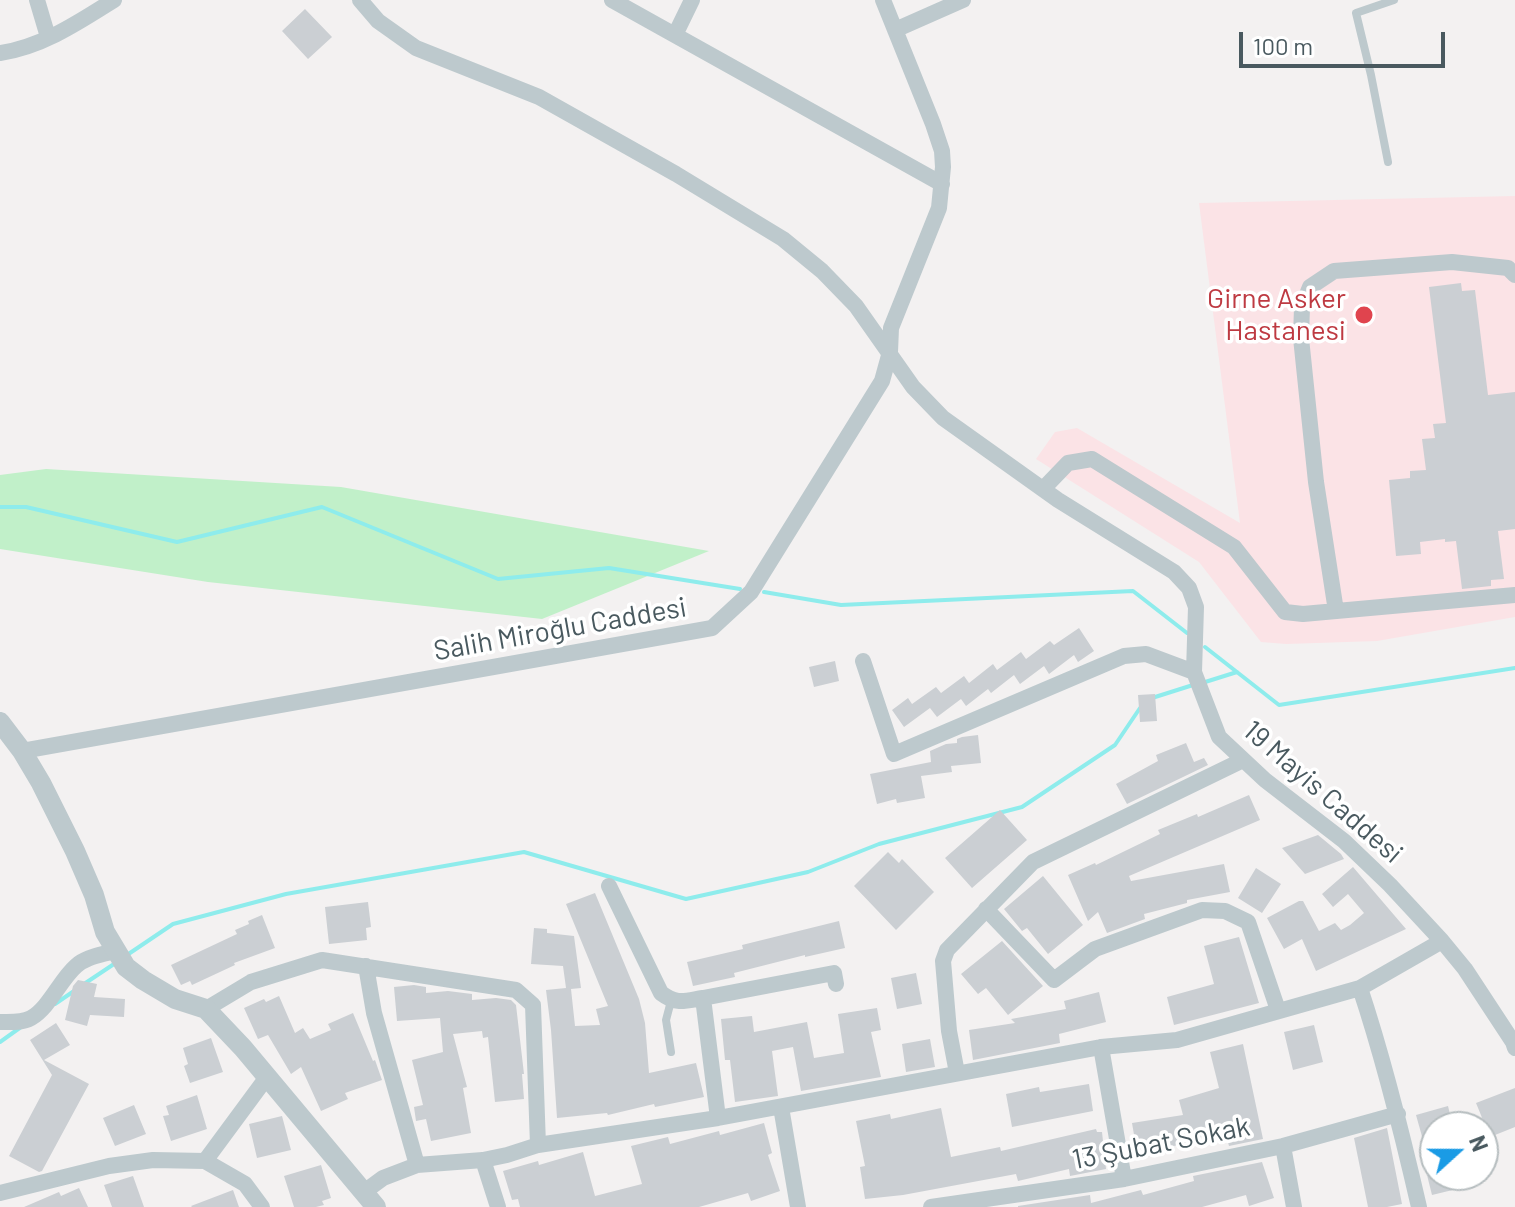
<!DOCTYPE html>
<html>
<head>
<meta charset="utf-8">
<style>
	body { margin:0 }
	#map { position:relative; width:1515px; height:1207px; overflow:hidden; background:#f3f1f1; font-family:Barlow,sans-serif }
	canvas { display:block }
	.north { position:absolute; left:1419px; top:1111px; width:80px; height:80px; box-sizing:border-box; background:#fff; border:2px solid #b6bdbf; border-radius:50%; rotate:69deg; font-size:22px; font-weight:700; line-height:32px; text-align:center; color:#49595f }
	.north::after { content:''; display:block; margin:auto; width:28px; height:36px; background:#1a9be5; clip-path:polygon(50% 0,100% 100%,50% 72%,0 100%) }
	.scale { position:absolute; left:1239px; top:32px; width:206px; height:36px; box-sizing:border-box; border:4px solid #49595f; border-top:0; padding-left:10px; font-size:24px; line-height:28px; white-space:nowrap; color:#49595f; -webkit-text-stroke:6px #fff; paint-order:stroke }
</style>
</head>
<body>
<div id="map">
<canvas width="1515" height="1207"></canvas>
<div class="north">N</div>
<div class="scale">100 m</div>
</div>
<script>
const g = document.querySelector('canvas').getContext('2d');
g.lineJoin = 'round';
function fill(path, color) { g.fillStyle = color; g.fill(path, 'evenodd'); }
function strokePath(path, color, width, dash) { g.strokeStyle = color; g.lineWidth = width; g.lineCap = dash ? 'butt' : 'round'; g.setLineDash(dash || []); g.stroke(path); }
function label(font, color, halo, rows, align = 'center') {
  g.font = font + ' Barlow,sans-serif'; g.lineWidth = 7; g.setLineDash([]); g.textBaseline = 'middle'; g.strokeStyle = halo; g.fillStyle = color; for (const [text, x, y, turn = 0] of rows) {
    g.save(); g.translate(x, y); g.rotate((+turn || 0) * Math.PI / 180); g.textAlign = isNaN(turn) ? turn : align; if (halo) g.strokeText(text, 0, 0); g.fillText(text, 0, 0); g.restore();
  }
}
const medical = new Path2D(`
	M1515 196V617L1377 641 1286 644 1261 642 1199 562 1036 459 1055 432 1077 428 1240 523 1199 203Z`);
const green = new Path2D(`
	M46 469 341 487 709 551 542 619 208 582 0 549V475Z`);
const stream = new Path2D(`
	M0 507H26L177 542 322 507 498 579 609 568 740 589
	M764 592 841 605 1133 591 1187 633
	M1205 647 1279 705 1515 668
	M1202 683 1237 672
	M1152 698 1193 685
	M127 955 173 924 286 894 524 852 686 899 808 872 879 844 1022 807 1115 745 1140 708
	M84 984 117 962
	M55 1004 74 991
	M0 1042 21 1027`);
const building = new Path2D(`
	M305 9 332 37 308 59 282 31Z
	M1461 283 1462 291 1475 290 1488 395 1515 392V529L1498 531 1504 579 1491 580V586L1462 589 1456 541 1445 542V539L1420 542 1421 554 1396 556 1389 480 1410 478V471L1426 470 1422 439 1435 438 1433 424 1446 423 1429 287Z
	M1079 628 1094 651 1078 662 1074 655 1049 674 1044 666 1020 684 1014 675 991 693 988 689 966 706 961 699 937 717 930 708 904 727 892 710 908 698 912 704 936 687 941 693 964 676 969 683 993 664 997 670 1021 652 1026 659 1050 641 1054 645Z
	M835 661 839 681 814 687 809 667Z
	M1155 694 1157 721 1140 722 1138 695Z
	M978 735 981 763 951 766 952 772 921 776 925 798 897 803 896 799 877 804 870 774 931 762 930 751 946 744 957 743V739L962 737Z
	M1186 743 1194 762 1204 758 1208 765 1127 804 1116 784 1158 761 1156 755Z
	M1249 795 1260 820 1129 876 1131 881 1224 864 1230 892 1187 900V903L1144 914 1145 919 1107 933 1098 912 1088 921 1068 875 1095 863 1096 865 1160 834 1158 830 1197 814 1198 817Z
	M1000 810 1027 840 972 888 945 858Z
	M1318 835 1341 854 1344 859 1305 874 1282 848Z
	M888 852 899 863 902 859 934 892 896 930 854 886Z
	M1353 867 1406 929 1316 971 1302 939 1284 949 1267 918 1299 901H1303L1319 931 1335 923 1341 930 1350 925 1364 913 1348 894 1333 907 1322 894Z
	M1256 868 1281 884 1262 913 1238 898Z
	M1043 876 1083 925 1048 954 1027 928 1022 931 1004 909Z
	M595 893 639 999 645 1023 649 1073 696 1063 704 1097 655 1107 654 1104 608 1115 607 1113 557 1118 551 1030 546 990 566 988 563 966 531 964 534 928 547 929V933L574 936 581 988 571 989 575 1026 600 1025 596 1009 608 1006 566 904Z
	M368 902 371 927 366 928 367 940 329 944 325 907Z
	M262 915 275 948 234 963 235 965 192 985 190 981 181 985 171 965 237 934 235 930 249 924 248 921Z
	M839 921 845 948 805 957V955L734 973 735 977 693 986 687 962 743 949 742 945Z
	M1239 937 1259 1003 1174 1025 1167 997 1214 984 1204 946Z
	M1002 941 1043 986 1008 1015 986 988 978 994 961 974Z
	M916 973 922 1004 897 1009 891 978Z
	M78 980 97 984 94 997 125 999 124 1017 90 1015 87 1026 65 1020 73 986Z
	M414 985 426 987V993L448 991 472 994V1000L496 998 511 1000 516 1005 524 1074H522L524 1099 495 1102 488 1037 483 1038 482 1031 453 1034 467 1087 463 1088 471 1133 431 1141 426 1119 416 1121 414 1107 423 1105 412 1060 443 1052 440 1018 397 1021 394 987Z
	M1099 992 1106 1022 1059 1034 1060 1043 973 1060 969 1030 1015 1023 1011 1019 1066 1009 1064 1001Z
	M279 996 295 1033 303 1028 310 1039 331 1030 328 1024 353 1013 373 1061 375 1060 382 1080 345 1093 348 1099 321 1111 301 1067 291 1074 268 1035 258 1039 244 1008 264 999 266 1002Z
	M877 1008 881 1030 871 1032 881 1077 801 1091 793 1047 772 1051 778 1096 735 1102 730 1060H725L721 1019 752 1016 754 1032 807 1022 814 1058 844 1053 838 1014Z
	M56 1023 70 1045 44 1060 89 1084 42 1171 39 1172 9 1156 52 1075 30 1040Z
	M1314 1025 1323 1062 1293 1070 1284 1032Z
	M211 1038 223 1072 190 1083 184 1066 188 1064 183 1048Z
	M930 1039 935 1067 906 1072 902 1044Z
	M1243 1044 1263 1139 1229 1146 1225 1130 1174 1146 1175 1152 1138 1158 1132 1123 1183 1115 1179 1100 1219 1088 1210 1052Z
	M1089 1084 1093 1111 1012 1127 1006 1094 1039 1087 1040 1092Z
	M1515 1088V1127L1490 1137 1476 1103Z
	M197 1095 207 1129 171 1141 163 1116 169 1115 166 1106Z
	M134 1105 146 1134 115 1146 103 1118Z
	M1448 1106 1453 1127H1435V1171L1432 1172 1416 1115Z
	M941 1108 951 1157 1000 1147 1001 1151 1096 1129 1097 1132H1102L1106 1169 1070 1176 1069 1169 1018 1181 1016 1174 903 1195 865 1199 860 1167 865 1166 856 1121 890 1114 891 1119Z
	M282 1116 291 1150 257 1158 249 1124Z
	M764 1123 772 1153 768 1155 780 1191 751 1201 748 1193 699 1207H520L518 1199 512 1200 503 1171 538 1161 539 1165 583 1152 595 1196 642 1184 631 1146 668 1137 670 1144 719 1131 720 1135Z
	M1387 1128 1402 1204 1387 1207H1368L1354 1138Z
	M1262 1162 1274 1198 1249 1206 1246 1195 1202 1207H1018V1206L1090 1195 1091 1203 1141 1190 1143 1195 1194 1181 1193 1176Z
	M321 1165 331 1198 322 1201 324 1205 316 1207H294L284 1176Z
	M1427 1175H1462L1465 1187 1432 1195Z
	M133 1176 144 1207H112L104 1185Z
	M79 1188 88 1207H24L59 1192 61 1196Z
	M233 1190 239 1207H192L191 1206Z`);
const service = new Path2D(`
	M1388 162 1371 75 1356 13 1394 0
	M671 1001 666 1020 671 1052`);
const minor = new Path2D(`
	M37 0 48 37
	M360 0 378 21 416 48 539 97 676 174 783 239 822 271 856 306 913 387 943 418 1058 500 1174 572 1189 588 1196 607 1194 672 1219 737 1265 780 1344 841 1390 885 1442 941 1465 969 1513 1042 1515 1048
	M612 0 942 184
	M895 30 963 0
	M675 35 692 0
	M0 53C42 47 79 22 114 0
	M1043 489 1068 463 1092 459 1234 547 1285 612 1303 614 1515 595
	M1336 611 1316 482 1301 338 1302 307 1310 287 1334 271 1452 262 1508 268 1515 275
	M863 661 894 754 1124 656 1146 654 1194 672
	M22 751 712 628 751 592 882 381 890 352 891 328 939 208 943 167 942 151 933 124 883 0
	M609 886 661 993C677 1005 684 1001 703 998
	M986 909 1054 980 1095 949 1202 910 1225 911 1248 922 1278 1010
	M366 966 374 1013 417 1165
	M1360 988C1384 1060 1402 1133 1419 1207
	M206 1009 251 982 322 960 516 990 533 1005 538 1145
	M0 1022C10 1022 22 1023 31 1018 49 1008 60 980 76 966 87 956 103 955 117 950
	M1101 1047 1124 1179
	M957 1073 949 1031 943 961 947 950 1033 862 1243 760
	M781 1107 798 1207
	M718 1118 703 998 834 973 836 984
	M1283 1146 1294 1207
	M483 1160 498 1207
	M205 1161 267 1077
	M364 1192 383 1178 417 1165 483 1160 507 1155 538 1145 718 1118 1101 1047 1177 1040 1360 988 1442 941
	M0 1193 109 1166 153 1160 205 1161 245 1184 262 1207
	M931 1207 1124 1179 1283 1146 1398 1114`);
const tertiary = new Path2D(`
	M0 722 22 751 41 783 75 851 94 895 105 932 126 967 143 980 175 999 206 1009 243 1048 376 1207`);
const markers = [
	[1364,315,10,"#e0444e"]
];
const healthNames = [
	["Girne Asker",1346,299],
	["Hastanesi",1346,331]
];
const streetNames = [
	["Salih Miroğlu Caddesi",560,629,-10],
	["19 Mayis Caddesi",1323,792,41],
	["13 Şubat Sokak",1161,1143,-11]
];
fill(medical, '#fbe3e6');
fill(green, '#c1f0c9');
strokePath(stream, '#8eecec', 4);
fill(building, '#cbcfd3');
strokePath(service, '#bdc9cd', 8);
strokePath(minor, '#bdc9cd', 16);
strokePath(tertiary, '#bdc9cd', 20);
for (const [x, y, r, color] of markers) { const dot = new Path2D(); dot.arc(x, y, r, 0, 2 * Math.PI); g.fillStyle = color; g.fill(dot); strokePath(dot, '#fff', 3); }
label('28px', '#be3a42', '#fff', healthNames, 'right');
label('28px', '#49595f', '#fff', streetNames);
</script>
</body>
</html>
